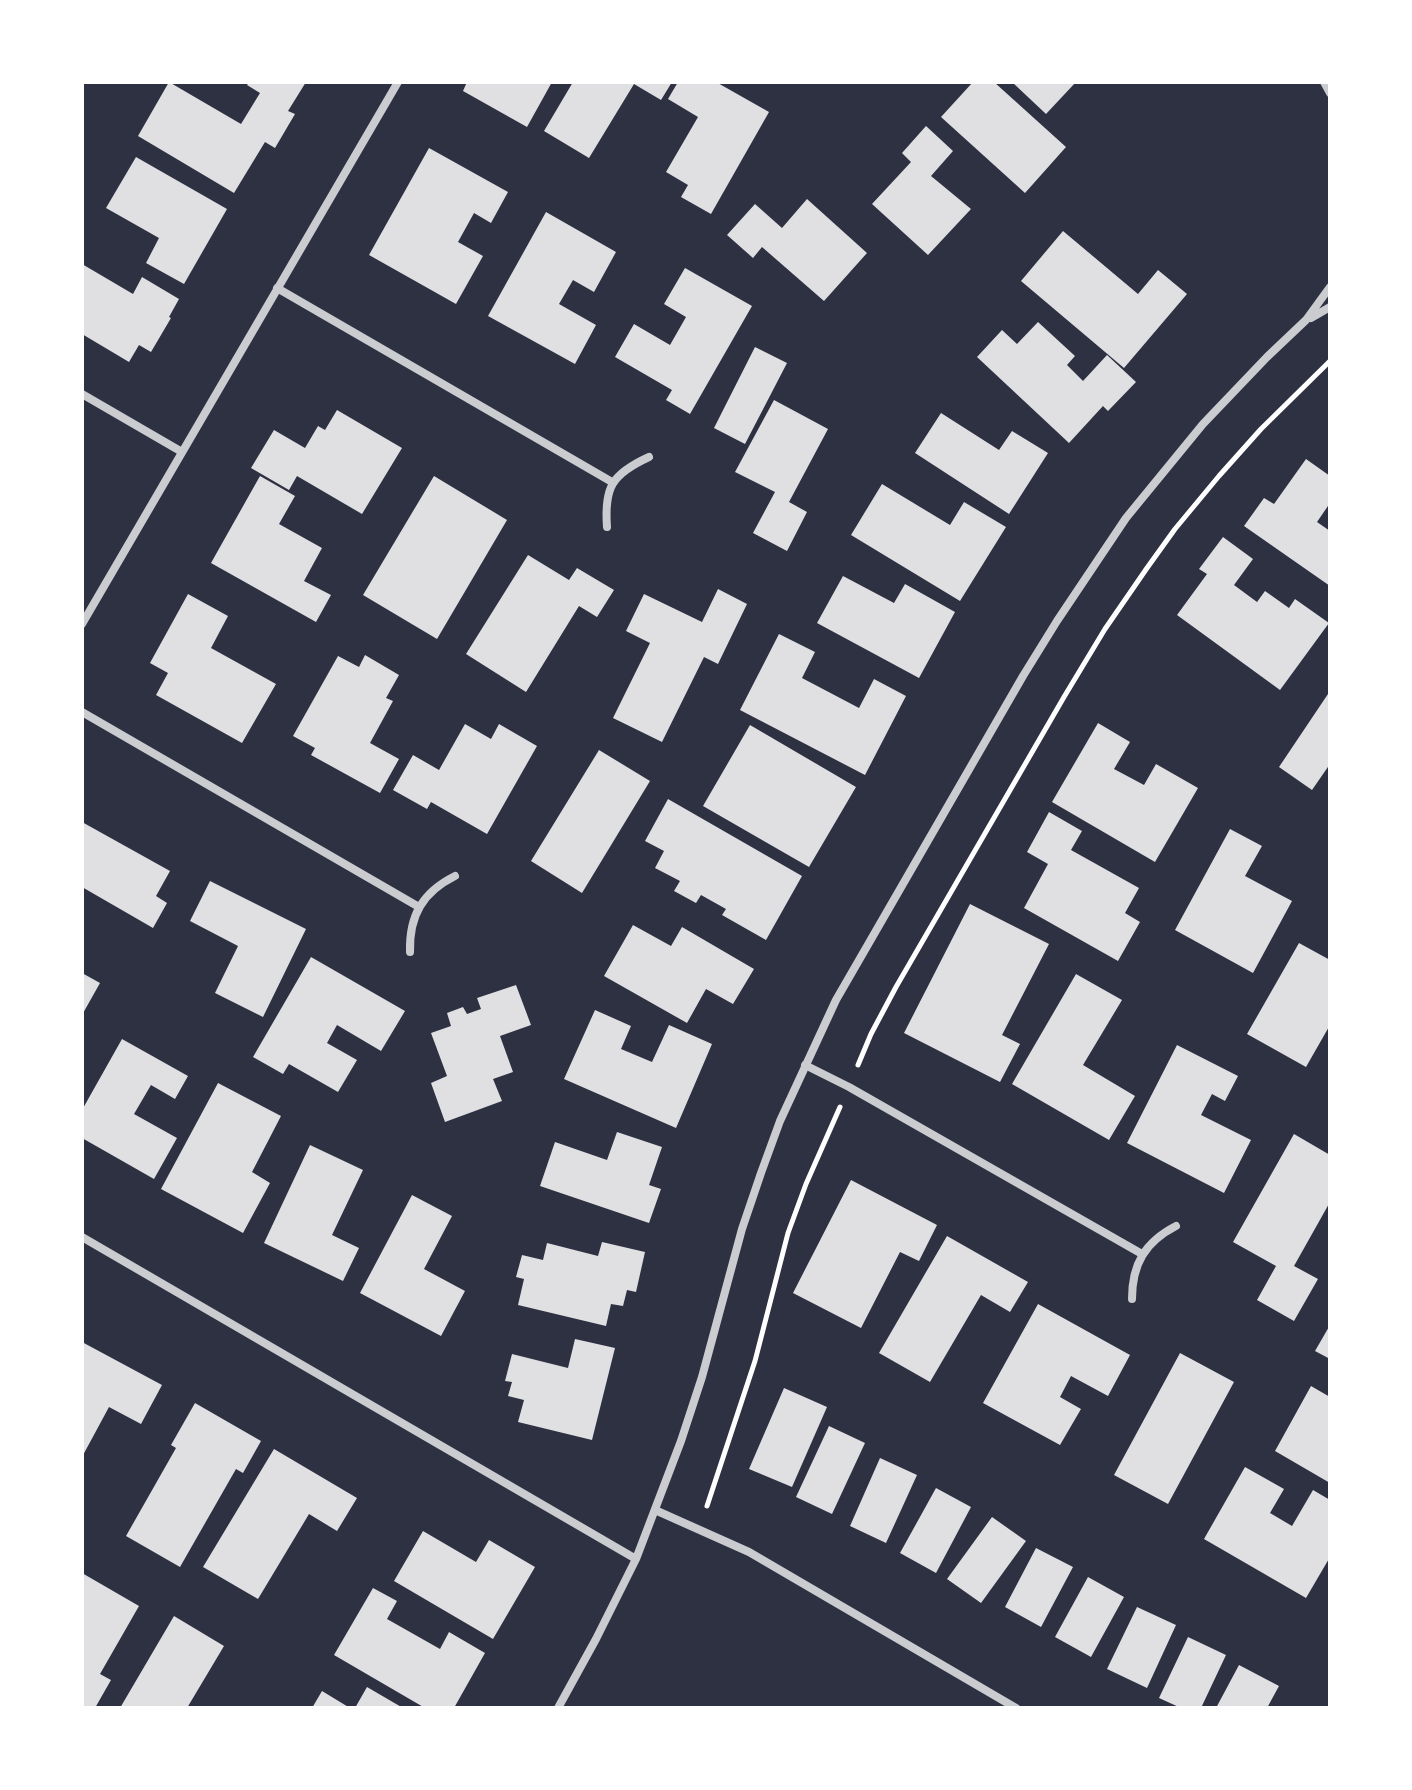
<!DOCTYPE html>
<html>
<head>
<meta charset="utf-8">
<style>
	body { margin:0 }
	#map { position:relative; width:1412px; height:1790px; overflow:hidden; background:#2d3142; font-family:"Asap Condensed",sans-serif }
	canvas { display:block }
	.frame { position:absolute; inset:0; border:84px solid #fff; pointer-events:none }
</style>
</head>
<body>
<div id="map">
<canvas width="1412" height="1790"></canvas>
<div class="frame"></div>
</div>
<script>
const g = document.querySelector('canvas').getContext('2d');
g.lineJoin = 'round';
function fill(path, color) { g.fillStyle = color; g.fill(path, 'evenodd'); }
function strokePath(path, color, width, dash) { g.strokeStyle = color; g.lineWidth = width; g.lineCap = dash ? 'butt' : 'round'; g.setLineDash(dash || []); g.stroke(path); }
const building = new Path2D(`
	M169 82 241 124 260 93 247 85 249 82H306L288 111 295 114 275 148 265 142 234 193 138 136Z
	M467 82H552L527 127 463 91Z
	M573 82H672L661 100 634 84 589 158 544 131Z
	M678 82H716L769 112 711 214 681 197 688 185 666 172 698 117 668 99Z
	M973 82H994L1066 147 1025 193 941 117Z
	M1012 82H1076L1046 114Z
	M926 126 953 151 931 176 971 209 928 255 872 204 911 162 902 153Z
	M429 148 508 192 491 223 474 213 458 242 483 256 456 304 369 255Z
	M136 157 227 209 184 284 146 263 159 238 106 208Z
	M807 199 867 253 824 301 762 247 753 258 727 235 755 204 782 228Z
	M546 212 616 252 594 292 573 280 559 304 596 325 575 364 488 316Z
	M1063 231 1138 294 1158 270 1187 294 1124 368 1021 281Z
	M82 264 133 294 142 277 179 299 169 317 171 318 151 352 139 345 129 362 82 334Z
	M685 268 752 306 690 414 666 400 672 390 615 357 634 324 670 345 686 317 664 304Z
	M1038 322 1075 356 1067 365 1083 381 1107 355 1136 382 1108 411 1103 406 1069 443 977 357 1002 330 1017 344Z
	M755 347 787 363 745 444 714 428Z
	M774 400 828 429 789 502 807 512 787 551 753 533 775 492 735 472Z
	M337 410 402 448 362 514 297 476 289 490 251 468 274 430 305 448 318 426 325 430Z
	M941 413 999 450 1012 431 1048 453 1009 514 915 453Z
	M1306 459 1330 476V503L1317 522 1330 531V586L1244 526 1264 498 1274 504Z
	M260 476 295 496 279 524 322 548 304 581 331 595 316 622 211 563Z
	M434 476 507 520 437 639 363 595Z
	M882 484 950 525 964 502 1006 527 960 601 851 535Z
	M1223 537 1253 559 1234 585 1257 602 1265 591 1289 608 1295 599 1329 623 1280 690 1177 615 1207 574 1199 569Z
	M528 555 569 580 577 568 614 590 597 617 579 606 526 692 466 654Z
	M843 576 894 603 905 584 955 612 919 678 817 623Z
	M718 589 747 604 718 664 704 657 662 742 613 718 650 643 626 631 644 594 702 622Z
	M188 594 228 616 211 648 276 684 242 743 156 695 168 673 150 663Z
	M779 634 815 652 802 678 859 708 874 679 906 696 865 775 740 710Z
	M365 655 399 675 386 698 393 701 370 743 399 759 380 793 311 755 315 748 293 736 338 656 359 667Z
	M1330 691V764L1312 790 1279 767Z
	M1098 723 1130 742 1114 769 1144 785 1156 764 1198 788 1155 862 1052 802Z
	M465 724 491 739 499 724 537 746 487 834 431 802 427 809 393 790 413 755 439 770Z
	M750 725 856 787 809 867 703 806Z
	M599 750 650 781 582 893 531 861Z
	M668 799 802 876 766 940 722 915 726 909 701 895 696 903 674 891 680 881 655 868 664 851 645 841Z
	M1049 812 1082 831 1071 850 1139 888 1125 913 1140 922 1118 961 1024 908 1048 864 1027 852Z
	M82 822 170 871 156 896 167 903 153 928 82 887Z
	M1230 829 1262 846 1245 876 1292 901 1253 973 1175 930Z
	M210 881 306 929 263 1017 215 993 238 946 190 921Z
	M970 904 1049 944 1002 1035 1020 1044 1000 1082 904 1033Z
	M633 925 671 946 682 927 754 969 733 1004 706 989 687 1023 604 976Z
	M1299 943 1330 960V1025L1306 1067 1247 1034Z
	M311 957 405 1011 381 1051 337 1025 327 1043 357 1060 338 1092 289 1064 283 1074 253 1057Z
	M82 973 100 983 82 1015Z
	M1076 974 1122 1000 1083 1065 1135 1096 1109 1140 1012 1084Z
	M516 985 531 1025 500 1036 513 1072 493 1079 502 1101 445 1122 431 1083 447 1076 431 1033 451 1026 447 1013 463 1007 467 1014 481 1009 477 998Z
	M595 1010 631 1026 621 1049 652 1062 669 1025 712 1044 676 1128 564 1079Z
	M122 1039 188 1076 175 1099 151 1085 134 1114 177 1138 154 1179 82 1138V1110Z
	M1177 1045 1238 1076 1225 1101 1212 1094 1201 1115 1251 1140 1224 1193 1127 1143Z
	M218 1083 281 1116 252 1172 270 1183 243 1233 161 1189Z
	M617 1132 662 1147 649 1185 661 1189 649 1223 540 1186 555 1142 607 1160Z
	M1294 1134 1330 1155V1202L1294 1266 1318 1279 1294 1321 1257 1300 1276 1266 1233 1242Z
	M310 1145 363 1170 332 1235 359 1248 343 1281 264 1243Z
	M851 1180 937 1225 919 1261 900 1252 861 1328 793 1293Z
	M412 1195 452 1216 424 1269 465 1291 441 1336 360 1293Z
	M947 1236 1028 1282 1010 1312 981 1295 930 1382 879 1353Z
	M602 1242 645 1252 636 1292 627 1290 623 1306 611 1304 606 1326 518 1305 524 1279 516 1277 522 1255 543 1260 547 1243 598 1256Z
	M1038 1304 1130 1355 1108 1396 1071 1376 1060 1397 1081 1409 1060 1445 983 1403Z
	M1330 1325V1359L1315 1351Z
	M575 1339 615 1348 592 1440 518 1422 524 1400 508 1396 512 1382 505 1381 512 1354 568 1368Z
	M82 1342 162 1385 141 1424 109 1407 82 1457Z
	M1180 1353 1234 1382 1168 1504 1114 1475Z
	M1311 1386 1330 1397V1483L1275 1451Z
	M784 1388 827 1407 792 1487 749 1469Z
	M195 1403 261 1441 243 1473 236 1469 180 1567 126 1536 176 1448 171 1445Z
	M829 1426 865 1443 832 1514 796 1497Z
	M274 1449 357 1498 337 1531 309 1514 258 1599 203 1567Z
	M880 1458 917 1475 886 1543 850 1526Z
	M1245 1467 1284 1489 1270 1513 1292 1526 1313 1490 1330 1500V1557L1306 1598 1204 1539Z
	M936 1488 971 1507 936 1573 900 1553Z
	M992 1517 1026 1541 981 1603 947 1579Z
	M423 1531 476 1562 489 1540 535 1567 493 1639 394 1581Z
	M1036 1548 1073 1567 1041 1627 1005 1607Z
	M82 1573 139 1606 100 1674 111 1680 95 1708H82Z
	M1088 1577 1124 1597 1091 1657 1055 1637Z
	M373 1588 397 1601 387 1619 440 1649 449 1632 485 1653 454 1708H425L334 1655Z
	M1137 1607 1176 1625 1147 1688 1107 1669Z
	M174 1616 224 1646 187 1708H120Z
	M1188 1637 1226 1655 1201 1708H1181L1159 1698Z
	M1239 1665 1279 1686 1267 1708H1216Z
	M367 1687 403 1708H355Z
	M322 1691 350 1708H312Z`);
const path = new Path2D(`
	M858 1065 871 1034 896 987 1064 697 1105 629 1147 568 1175 529 1219 476 1261 429 1330 361
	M707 1506 755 1361 788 1233 806 1184 840 1107`);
const minor = new Path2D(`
	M1324 82 1330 93
	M277 288 612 482
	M1311 318 1330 307
	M82 394 182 452
	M607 527C604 487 612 474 649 457
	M82 624 398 82
	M82 712 419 907
	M410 952C409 915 423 892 455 876
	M805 1065 849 1087 1142 1254
	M82 1237 636 1559
	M1132 1299C1132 1264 1145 1242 1176 1226
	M655 1510 749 1552 1016 1708
	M558 1708 596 1639 636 1559 681 1441 702 1377 742 1229 761 1173 780 1121 836 1000 1023 676 1057 621 1126 518 1203 424 1267 357 1306 320 1330 287`);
fill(building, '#e0e0e3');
strokePath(path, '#fff', 5);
strokePath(minor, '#caccd0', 8);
</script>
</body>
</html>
